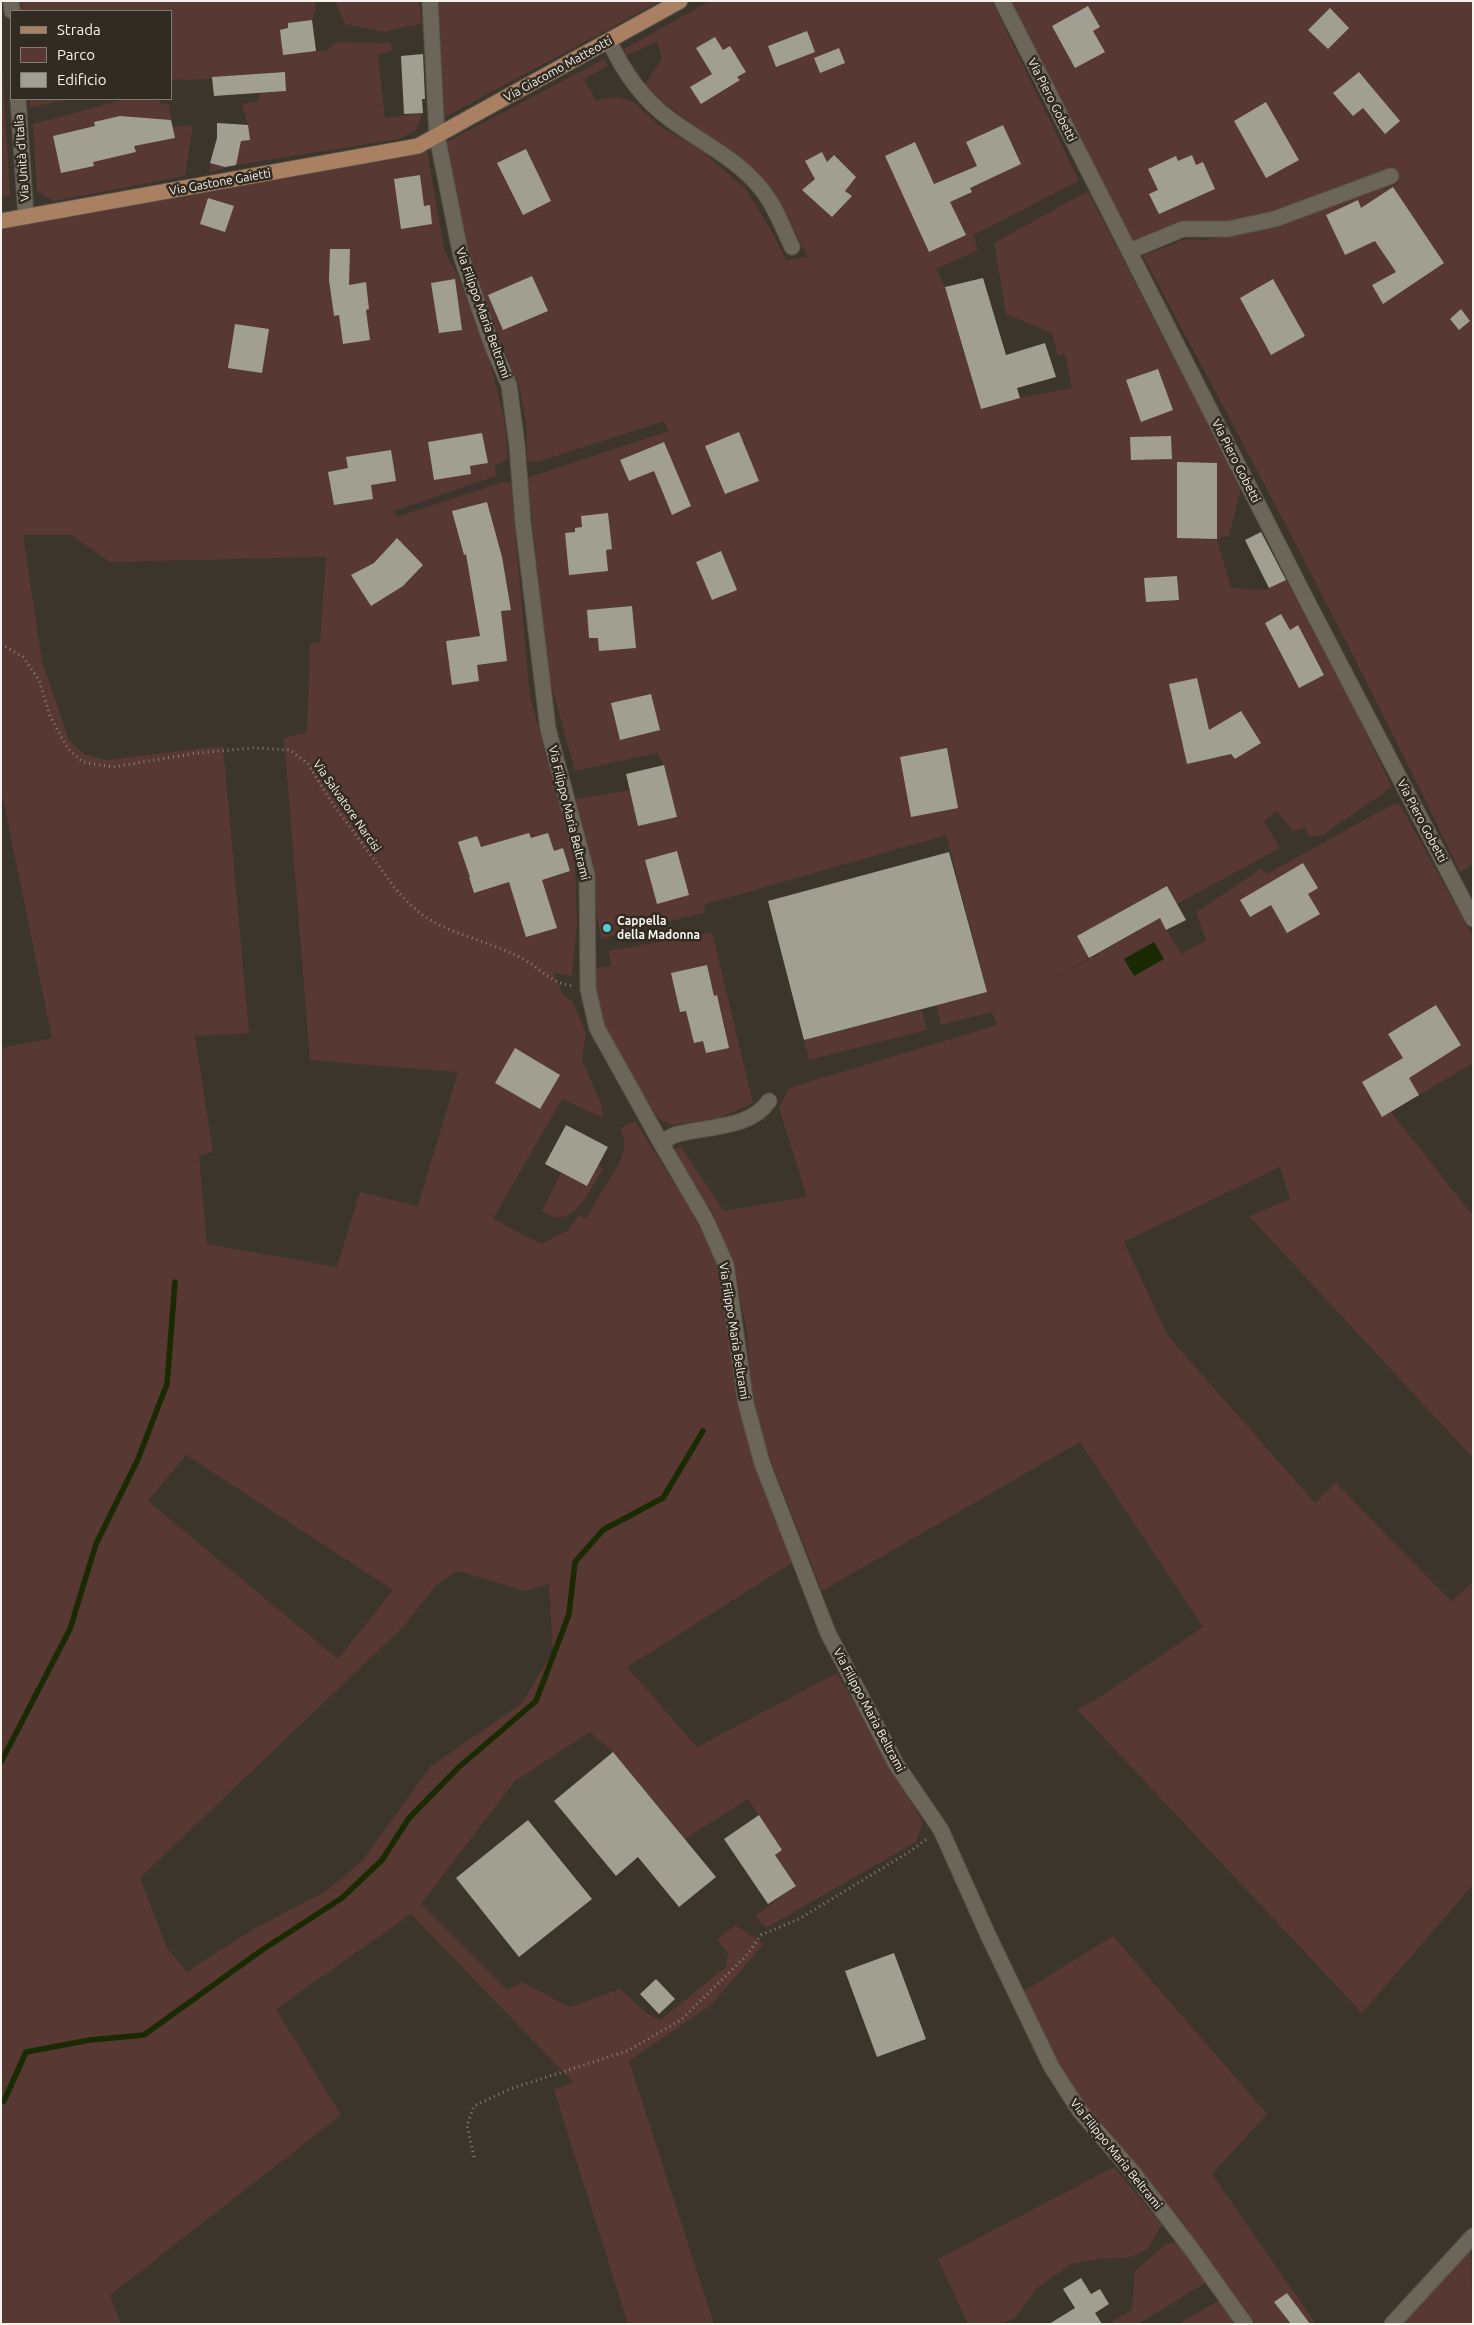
<!DOCTYPE html>
<html>
<head>
<meta charset="utf-8">
<style>
	body { margin:0 }
	#map { position:relative; width:1474px; height:2325px; overflow:hidden; background:#3b352b; font-family:Ubuntu,sans-serif }
	canvas { display:block }
	.frame { position:absolute; inset:0; border:2px solid #f6f2ec; pointer-events:none }
	.legend { position:absolute; left:10px; top:10px; width:162px; height:90px; box-sizing:border-box; background:#312b21; border:1px solid #807b72; margin:0; padding:6px 9px; list-style:none; font-size:15px; color:#f6f2ec }
	.legend li { display:flex; align-items:center; gap:10px; height:25px }
	.legend b { width:25px; border:1px solid #807b72 }
</style>
</head>
<body>
<div id="map">
<canvas width="1474" height="2325"></canvas>
<div class="frame"></div>
<ul class="legend">
<li><b style="height:6px;background:#a98162"></b>Strada</li>
<li><b style="height:14px;background:#573832"></b>Parco</li>
<li><b style="height:14px;background:#a09f92"></b>Edificio</li>
</ul>
</div>
<script>
const g = document.querySelector('canvas').getContext('2d');
g.lineJoin = 'round';
function fill(path, color) { g.fillStyle = color; g.fill(path, 'evenodd'); }
function strokePath(path, color, width, dash) { g.strokeStyle = color; g.lineWidth = width; g.lineCap = dash ? 'butt' : 'round'; g.setLineDash(dash || []); g.stroke(path); }
function label(font, color, halo, rows, align = 'center') {
  g.font = font + ' Ubuntu,sans-serif'; g.lineWidth = 5; g.setLineDash([]); g.textBaseline = 'middle'; g.strokeStyle = halo; g.fillStyle = color; for (const [text, x, y, turn = 0] of rows) {
    g.save(); g.translate(x, y); g.rotate((+turn || 0) * Math.PI / 180); g.textAlign = isNaN(turn) ? turn : align; if (halo) g.strokeText(text, 0, 0); g.fillText(text, 0, 0); g.restore();
  }
}
const green = new Path2D(`
	M18 1H315L316 9 312 20 316 51H325L338 42 390 43 392 50 378 55 385 118 423 113 416 130 399 139 236 165 209 173 217 138V123L248 125 242 104 259 101V93L286 91 285 72C247 75 208 82 171 79V11H19Z
	M335 1H419L422 23 384 32 345 24Z
	M438 1H661L445 117Z
	M710 1H992L1079 181 973 235 978 250 936 269 945 287 981 409 1020 398 1072 388 1065 354 1058 356 1052 333 1006 314 994 243 1088 191 1241 488 1229 536 1217 539 1231 588 1265 590 1286 580 1347 694 1392 787 1324 834 1310 837 1305 828 1293 831 1277 811 1264 822 1280 848 1177 904 1167 886 1089 958 1053 980 1160 918 1181 954 1206 940 1196 912 1261 869 1267 874 1395 803 1401 806 1473 937V1063L1391 1112 1473 1216V1458L1249 1216 1290 1199 1280 1167 1124 1242 1168 1336 1315 1503 1336 1483 1451 1601 1473 1582V1885L1362 2013 1077 1709 1095 1700 1203 1627 1080 1442 822 1591 763 1441 751 1392 747 1332 733 1266 714 1215 684 1168 675 1149 681 1147 724 1211 807 1197 779 1108 789 1088 997 1025 992 1012 941 1025 936 1005 987 992 946 835 703 905 706 912 601 939 576 799 630 790 638 826 677 817 664 765 657 753 575 771 550 681 527 478 669 431 664 421 538 462 527 460V429L520 389 462 244 445 143 604 59 608 66 584 79 596 100 618 97 634 102 661 127 698 148 745 188 775 237 786 260 808 257 783 208 757 172 643 87 662 59 657 41 626 56 624 49Z
	M1008 1H1473V864L1460 872C1361 664 1252 460 1143 256L1186 239 1204 240 1247 234 1399 183 1392 170 1300 203 1245 219 1132 246Z
	M1 44 10 196 1 197Z
	M29 99H68L30 108Z
	M126 99H159L160 105 168 103 173 127 193 125 185 176 54 201 37 191 33 124Z
	M427 150 444 249 459 279 489 359 504 417 508 460 495 465 496 476 394 511 397 517 503 482 511 484 530 697 575 861 577 924 572 976 554 973 563 995 573 1002 586 1033 582 1060 601 1104 603 1118 562 1099 493 1219 542 1244 568 1230 579 1216 586 1218 620 1162 625 1144 620 1128 635 1121 689 1207 719 1266 740 1413 792 1563 627 1667 697 1747 837 1673 923 1822 916 1842 766 1928 755 1916 796 1885 775 1855 782 1850 748 1799 685 1839 613 1752 590 1732 515 1781 421 1904 507 1990 522 1982 569 2007 620 1989 649 2015 660 2020 726 1967 728 1953 717 1940 735 1925 764 1944 711 2005 629 2061 714 2324H628L554 2090 573 2082 411 1914 276 2009 341 2115 110 2295 121 2324H1V1048L52 1038 1 789V228ZM23 535H71L110 562 326 557 320 642 310 644 307 733 284 738 310 1060 458 1072 418 1206 360 1192 337 1267 207 1244 199 1156 213 1152 195 1036 249 1033 223 746 106 760 84 754 69 740 42 661ZM186 1455 393 1590 338 1659 148 1501ZM458 1571 524 1591 549 1584 553 1652 521 1704 431 1766 362 1861 325 1892 255 1928 187 1972 167 1948 140 1878 404 1626 437 1584Z
	M712 932 753 1103 719 1118 673 1125 659 1119C637 1084 582 1009 597 968L611 966 609 951Z
	M922 1010 927 1030 809 1060 804 1040Z
	M598 1165 603 1169C589 1191 572 1234 542 1211L561 1173 587 1186Z
	M1113 1936 1267 2114 1212 2174 1316 2324H1251L1087 2109 1061 2068 1021 1993Z
	M1114 2167 1162 2225 1147 2249 1132 2257 1098 2259 1071 2264 1037 2288 1015 2318 1002 2324H968L938 2259Z
	M1181 2241 1210 2280 1138 2324H1107L1132 2310 1135 2271 1166 2244Z
	M1471 2249 1473 2324H1399Z
	M1224 2298 1240 2324H1177Z`);
const water = new Path2D(`
	M1154 942 1164 959 1134 976 1124 959Z`);
const stream = new Path2D(`
	M1 1762 70 1629 96 1544 138 1459 167 1384 175 1282
	M1 2102 4 2101 26 2052 90 2040 144 2035 262 1950 342 1898 382 1860 409 1818 459 1767 536 1701 569 1614 575 1562 603 1530 663 1498 703 1431`);
const building = new Path2D(`
	M1088 6 1100 27 1093 31 1105 52 1075 68 1052 26Z
	M1330 8 1349 28 1328 49 1308 30Z
	M312 20 316 51 283 55 280 30 288 28V23Z
	M807 31 815 52 776 67 768 46Z
	M715 37 723 50 730 46 746 72 737 77 740 80 701 104 690 87 712 74 696 48Z
	M839 48 845 63 820 73 814 58Z
	M423 54 425 99H422L423 113 404 114 401 56Z
	M285 72 286 91 214 96 212 77Z
	M1359 72 1400 121 1385 134 1363 108 1353 116 1333 93Z
	M1266 102 1299 160 1266 178 1234 121Z
	M120 116 171 120 175 138 134 146 136 152 93 162 94 166 61 173 53 136 95 126 94 122Z
	M217 123 248 125 250 140 241 141 236 165 225 167 210 163 217 138Z
	M1003 125 1021 164 970 188 972 192 950 202 966 235 929 252 885 156 915 142 934 184 977 166 966 142Z
	M526 149 551 201 523 215 497 163Z
	M822 152 827 162 834 155 856 177 845 191 852 196 832 217 802 190 815 179 805 161Z
	M1192 155 1196 165 1203 162 1215 189 1159 214 1149 194 1158 190 1148 169 1176 156 1178 161Z
	M420 175 424 206 430 205 432 224 401 229 394 179Z
	M1393 187 1444 263 1383 304 1372 285 1396 272 1375 241 1345 255 1326 215 1358 200 1361 208Z
	M208 198 234 206 225 232 200 224Z
	M330 249H350L349 285 366 282 369 309 366 310 370 340 343 344 339 315 334 316 329 280Z
	M532 276 548 311 503 330 488 295Z
	M983 278 1006 355 1045 343 1056 377 1017 388 1020 398 981 409 945 287Z
	M455 279 462 330 439 333 431 283Z
	M1273 279 1305 336 1271 355 1240 298Z
	M1461 309 1470 321 1459 330 1450 319Z
	M235 324 269 329 262 373 228 368Z
	M1158 369 1173 410 1141 422 1126 380Z
	M739 432 759 481 725 494 705 446Z
	M482 433 488 463 470 466 471 474 434 480 428 442Z
	M1171 436 1172 459 1131 460 1130 437Z
	M664 442 691 506 672 515 654 471 629 481 620 460Z
	M391 450 396 481 371 485 373 499 334 505 328 472 348 468 346 457Z
	M1177 462 1217 463V539L1177 538Z
	M487 502 502 557 511 610 501 611 507 661 477 665 479 681 452 685 446 641 480 636 466 554 464 555 452 511Z
	M608 513 612 549 606 550 608 571 569 575 565 533 575 532V528L582 527 581 516Z
	M1261 532 1286 580 1269 588 1245 540Z
	M397 538 423 565 403 586 371 606 351 575 374 563Z
	M721 551 737 590 712 600 696 562Z
	M1177 576 1179 600 1146 602 1144 578Z
	M632 606 636 648 599 651 598 638H589L587 610Z
	M1281 614 1290 630 1298 625 1324 675 1299 688 1265 623Z
	M1197 678 1209 730 1241 711 1261 743 1235 759 1231 754 1187 764 1169 684Z
	M651 694 660 730 620 740 611 703Z
	M947 748 958 808 911 817 900 757Z
	M664 765 677 817 638 826 626 774Z
	M529 833 531 838 548 833 554 851 563 848 570 871 542 880 557 928 526 937 509 882 474 893 469 877H470L458 842 477 836 481 847Z
	M677 851 689 895 657 904 645 860Z
	M949 852 987 992 804 1040 768 901Z
	M1303 863 1318 888 1308 894 1320 914 1287 933 1271 905 1250 917 1240 900Z
	M1167 886 1186 920 1166 930 1160 918 1089 958 1077 936Z
	M707 965 714 996 717 995 729 1048 706 1053 703 1041 694 1043 686 1011 680 1012 671 973Z
	M1436 1005 1461 1045 1409 1078 1419 1095 1382 1117 1362 1082 1403 1058 1388 1034Z
	M515 1048 560 1075 540 1109 495 1083Z
	M566 1125 608 1147 587 1186 545 1164Z
	M613 1752 716 1877 679 1907 638 1857 616 1876 554 1801Z
	M759 1815 782 1850 775 1855 796 1886 768 1904 724 1839Z
	M528 1820 592 1899 519 1957 456 1878Z
	M894 1953 926 2039 877 2057 845 1971Z
	M656 1979 675 1999 659 2014 640 1994Z
	M1081 2278 1091 2294 1100 2289 1109 2304 1095 2313 1102 2324H1049L1075 2308 1063 2289Z
	M1287 2293 1310 2324H1291L1274 2302Z`);
const path = new Path2D(`
	M1 644 23 657 39 680 50 716 68 749 83 762 113 767 197 753 253 748 290 750 308 764 330 800 398 892C407 901 416 911 427 918 456 936 492 942 523 959 543 970 547 981 572 986
	M474 2157 467 2125 474 2106 510 2089 627 2051 681 2020 746 1956 761 1935 799 1919 909 1852 927 1839`);
const minor = new Path2D(`
	M11 1 12 11
	M430 1 437 136 461 256 492 345 509 385 517 445 523 523 548 729 587 875 588 989 597 1028 661 1143 706 1220 726 1265 746 1404 762 1463 828 1633 896 1764 941 1830 988 1935 1051 2066 1079 2110 1134 2174 1193 2251 1245 2324
	M1002 1 1304 595 1473 919
	M609 41C624 72 642 99 671 120 702 143 738 159 762 190 775 206 783 228 792 247
	M18 99 26 217
	M1130 251 1183 229H1228L1275 219 1391 176
	M661 1143C666 1140 672 1135 678 1134 708 1126 750 1129 769 1101
	M1392 2324 1473 2236`);
const major = new Path2D(`
	M1 221 418 146 680 1`);
const markers = [
	[607,928,5,"#51ccd4"]
];
const streetNames = [
	["Via Giacomo Matteotti",558,69,-29],
	["Via Piero Gobetti",1052,100,63],
	["Via Unità d'Italia",22,158,-94],
	["Via Gastone Gaietti",220,182,-10],
	["Via Filippo Maria Beltrami",483,313,70],
	["Via Piero Gobetti",1236,461,63],
	["Via Salvatore Narcisi",347,806,55],
	["Via Filippo Maria Beltrami",569,813,76],
	["Via Piero Gobetti",1422,821,62],
	["Via Filippo Maria Beltrami",734,1331,81],
	["Via Filippo Maria Beltrami",869,1710,62],
	["Via Filippo Maria Beltrami",1116,2154,51]
];
const poiNames = [
	["Cappella",617,921],
	["della Madonna",617,935]
];
fill(green, '#573832');
fill(water, '#1a2a02');
strokePath(stream, '#1a2a02', 5.5);
fill(building, '#a09f92');
strokePath(minor, '#59544b', 17);
strokePath(major, '#59544b', 17);
strokePath(path, '#87827a', 3, [1, 4]);
strokePath(minor, '#6c655a', 15);
strokePath(major, '#a98162', 15);
for (const [x, y, r, color] of markers) { const dot = new Path2D(); dot.arc(x, y, r, 0, 2 * Math.PI); g.fillStyle = color; g.fill(dot); strokePath(dot, '#312b21', 2); }
label('12px', '#f6f2ec', '#312b21', streetNames);
label('bold 12px', '#f6f2ec', '#312b21', poiNames, 'left');
</script>
</body>
</html>
